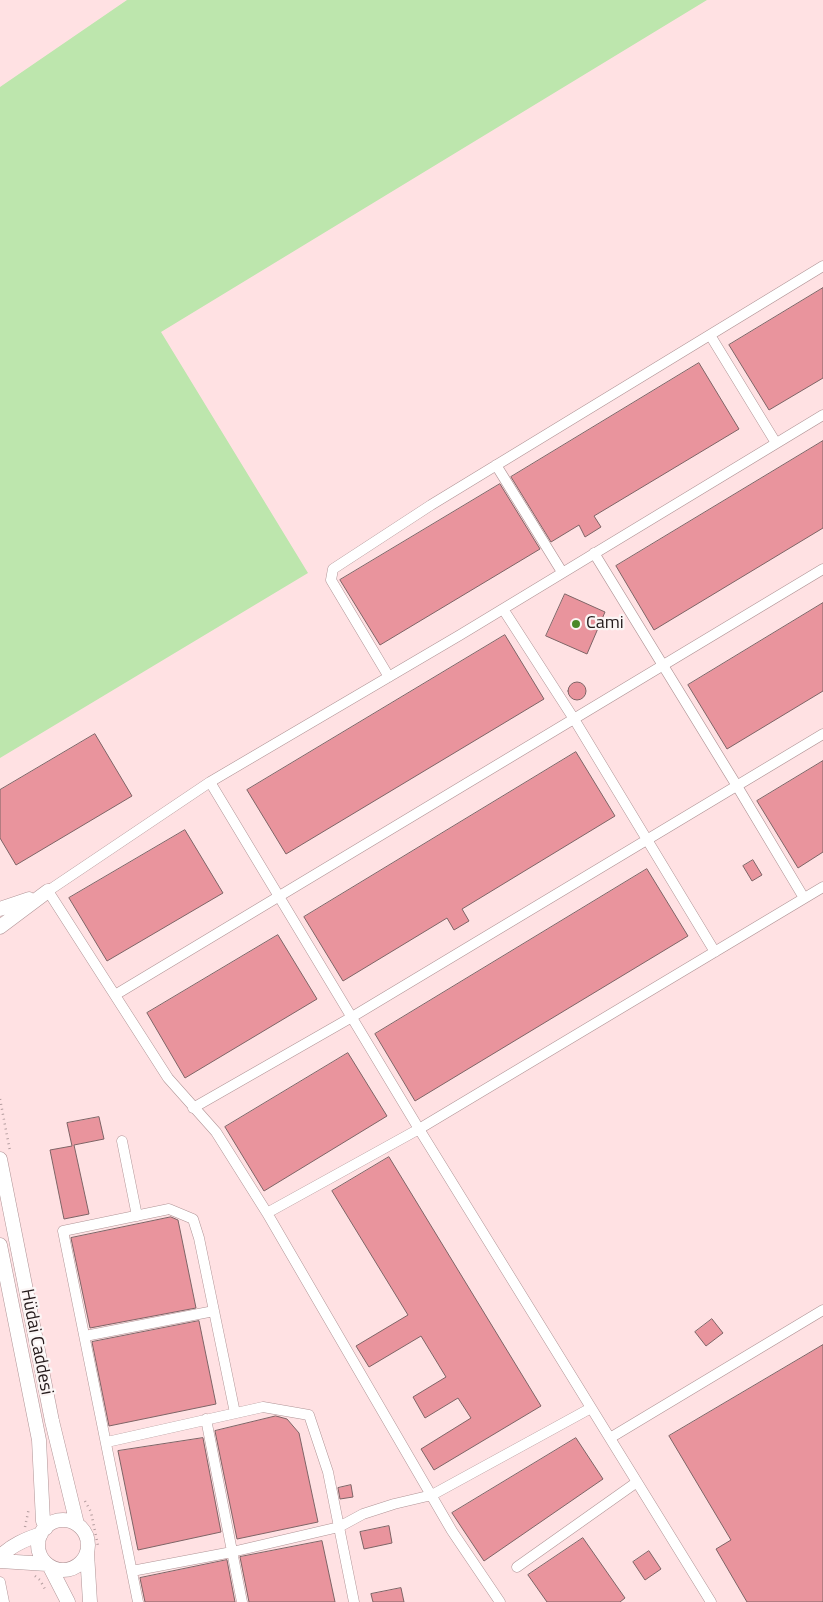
<!DOCTYPE html>
<html>
<head>
<meta charset="utf-8">
<style>
	body { margin:0 }
	canvas { display:block; background:#ffe1e3 }
</style>
</head>
<body>
<canvas width="823" height="1602"></canvas>
<script>
const g = document.querySelector('canvas').getContext('2d');
g.lineJoin = 'round';
function fill(path, color) { g.fillStyle = color; g.fill(path, 'evenodd'); }
function strokePath(path, color, width, dash) { g.strokeStyle = color; g.lineWidth = width; g.lineCap = dash ? 'butt' : 'round'; g.setLineDash(dash || []); g.stroke(path); }
function label(font, color, halo, rows, align = 'center') {
  g.font = font + ' "Titillium Web",sans-serif'; g.lineWidth = 4.5; g.setLineDash([]); g.textBaseline = 'middle'; g.strokeStyle = halo; g.fillStyle = color; for (const [text, x, y, turn = 0] of rows) {
    g.save(); g.translate(x, y); g.rotate((+turn || 0) * Math.PI / 180); g.textAlign = isNaN(turn) ? turn : align; if (halo) g.strokeText(text, 0, 0); g.fillText(text, 0, 0); g.restore();
  }
}
const green = new Path2D(`
	M127 0H707L161 332 308 573 0 758V87Z`);
const building = new Path2D(`
	M823 288V378L769 410 729 345Z
	M699 363 739 429 594 516 601 527 585 537 579 525 551 542 511 477Z
	M823 441V528L654 630 616 566Z
	M500 484 540 549 380 645 340 580Z
	M565 594 605 612 587 654 546 636Z
	M823 603V691L727 749 688 685Z
	M505 635 544 699 286 854 247 790Z
	M568 691a9 9 0 1 1 18 0a9 9 0 1 1-18 0Z
	M95 734 132 796 16 865 0 838V790Z
	M576 752 615 816 462 909 469 921 454 930 447 918 343 981 304 917Z
	M823 761V852L798 868 757 801Z
	M185 830 223 893 107 961 69 898Z
	M753 860 762 875 752 881 743 866Z
	M647 869 688 936 415 1101 375 1034Z
	M278 935 317 999 185 1078 147 1013Z
	M348 1053 387 1116 264 1191 225 1127Z
	M99 1117 104 1139 74 1145 89 1214 64 1219 50 1150 72 1146 67 1123Z
	M389 1157 541 1406 434 1470 421 1449 471 1418 458 1398 425 1418 413 1397 446 1377 421 1336 369 1367 356 1346 408 1315 332 1191Z
	M171 1217 178 1220 196 1308 90 1328 71 1238Z
	M712 1319 723 1333 706 1346 695 1332Z
	M199 1321 216 1404 109 1426 92 1342Z
	M823 1345V1602H747L716 1549 731 1540 669 1436Z
	M276 1416 287 1419 299 1433 318 1522 237 1539 215 1431Z
	M203 1438 221 1532 138 1550 118 1451Z
	M576 1438 603 1479 484 1561 452 1513Z
	M351 1485 353 1497 340 1499 338 1488Z
	M389 1526 392 1543 364 1549 360 1532Z
	M583 1538 625 1598 620 1602H547L528 1575Z
	M322 1541 335 1602H249L240 1557Z
	M649 1551 661 1569 645 1580 633 1562Z
	M227 1560 235 1602H145L140 1578Z
	M401 1588 404 1602H373L371 1594Z`);
const path = new Path2D(`
	M0 1099 10 1151
	M85 1501 91 1512 98 1546
	M25 1527 29 1508
	M35 1576 40 1580 46 1591`);
const street = new Path2D(`
	M710 335 776 443
	M496 465 562 572
	M594 553 737 786 804 898
	M503 609 574 719 715 952
	M389 677 331 580 333 569 431 505 823 266
	M210 782 419 1129 711 1602
	M115 995 823 569
	M193 1108 352 1017 823 734
	M122 1141 137 1216
	M267 1213 419 1129 823 887
	M85 1336 214 1311
	M206 1419 242 1602
	M610 1438 823 1310
	M107 1442 263 1407 309 1415 328 1472 354 1602
	M517 1567 637 1482
	M132 1571 232 1552 339 1527 363 1514 394 1504 432 1495 591 1408
	M0 1582 4 1602
	M138 1602 63 1231 169 1209 193 1219 199 1238 235 1413
	M500 1602 452 1531 267 1213 216 1132 168 1078 48 891 210 782 460 635 823 415`);
const secondary = new Path2D(`
	M0 909 29 899
	M0 927 48 891
	M0 1159 52 1421 77 1524
	M0 1245 39 1440 43 1521 46 1528
	M38 1545a25 25 0 1 1 50 0a25 25 0 1 1-50 0Z
	M87 1553 90 1602
	M0 1557C11 1545 26 1539 41 1534
	M0 1561 47 1564
	M50 1567 68 1602`);
const markers = [
	[576,624,5,"#498929"]
];
const poiNames = [
	["Cami",586,624]
];
const streetNames = [
	["Hüdai Caddesi",36,1342,79]
];
fill(green, '#bde6ad');
fill(building, '#e9949d');
strokePath(building, '#7e6466', 1);
strokePath(street, '#b09496', 11);
strokePath(secondary, '#b09496', 15);
strokePath(path, '#b49d9f', 2.5, [1, 4]);
strokePath(street, '#fff', 10);
strokePath(secondary, '#fff', 14);
for (const [x, y, r, color] of markers) { const dot = new Path2D(); dot.arc(x, y, r, 0, 2 * Math.PI); g.fillStyle = color; g.fill(dot); strokePath(dot, '#fbf5f5', 2); }
label('18px', '#23191a', '#fbf5f5', poiNames, 'left');
label('18px', '#23191a', '#fbf5f5', streetNames);
</script>
</body>
</html>
